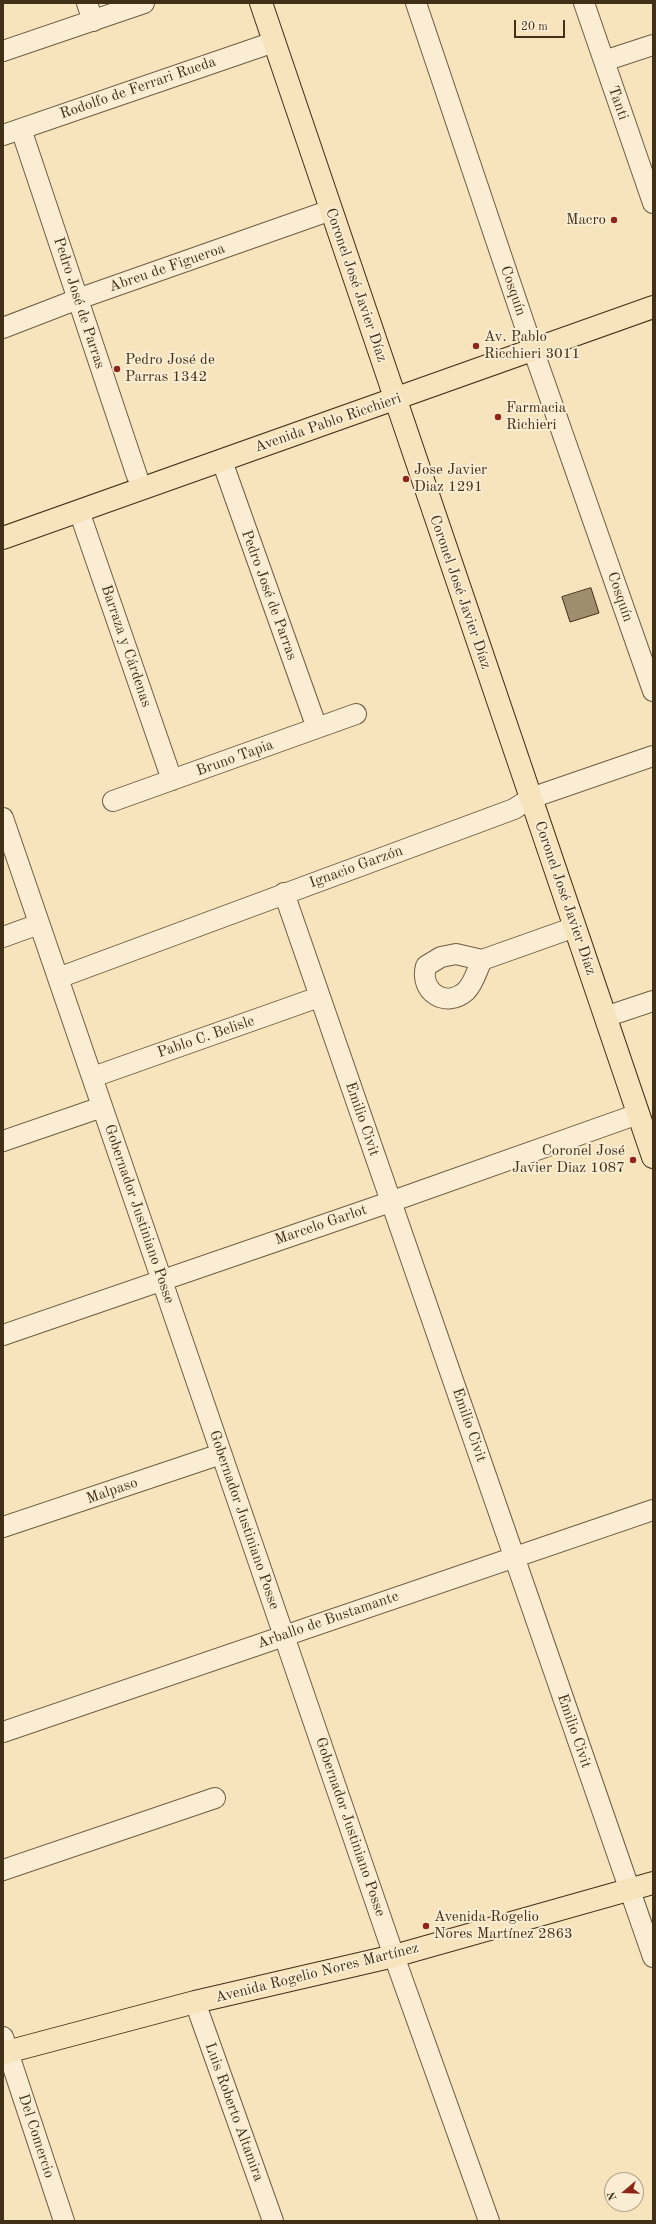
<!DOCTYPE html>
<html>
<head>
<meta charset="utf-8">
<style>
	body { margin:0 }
	#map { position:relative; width:656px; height:2224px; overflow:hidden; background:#f7e3bc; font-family:"Old Standard TT",serif }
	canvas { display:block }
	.frame { position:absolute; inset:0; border:4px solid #412f18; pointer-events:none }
	.north { position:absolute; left:604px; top:2172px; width:40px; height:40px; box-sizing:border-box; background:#faedd3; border:1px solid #b0a188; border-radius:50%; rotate:251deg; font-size:11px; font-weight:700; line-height:16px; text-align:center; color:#412f18 }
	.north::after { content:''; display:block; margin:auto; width:14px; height:18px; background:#8f2418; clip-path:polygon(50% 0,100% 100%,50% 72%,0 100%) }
	.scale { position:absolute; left:514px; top:20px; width:51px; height:18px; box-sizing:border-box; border:2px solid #412f18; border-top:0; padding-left:5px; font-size:12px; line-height:14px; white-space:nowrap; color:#412f18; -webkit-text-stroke:3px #faedd3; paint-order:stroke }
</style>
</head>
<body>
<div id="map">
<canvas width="656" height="2224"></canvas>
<div class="frame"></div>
<div class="north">N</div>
<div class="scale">20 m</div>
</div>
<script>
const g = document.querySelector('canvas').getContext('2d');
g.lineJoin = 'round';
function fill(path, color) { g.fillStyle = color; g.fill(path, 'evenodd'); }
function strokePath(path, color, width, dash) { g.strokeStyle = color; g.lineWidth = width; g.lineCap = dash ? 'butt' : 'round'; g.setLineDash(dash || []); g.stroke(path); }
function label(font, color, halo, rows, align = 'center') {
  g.font = font + ' "Old Standard TT",serif'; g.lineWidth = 4; g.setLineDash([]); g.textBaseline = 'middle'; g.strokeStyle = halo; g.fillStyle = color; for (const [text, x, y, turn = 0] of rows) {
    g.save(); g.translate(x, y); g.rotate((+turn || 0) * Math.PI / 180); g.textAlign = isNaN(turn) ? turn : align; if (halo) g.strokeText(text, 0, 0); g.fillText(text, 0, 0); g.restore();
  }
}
const building = new Path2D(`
	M591 588 599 613 570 622 562 597Z`);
const minor = new Path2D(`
	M87 3 93 21
	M416 3 529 338 653 691
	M584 3 653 203
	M3 51 144 3
	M604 61 653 45
	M21 129 137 476
	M3 135 274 42
	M3 328 78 299 331 210
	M222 461 317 728
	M79 511 172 780
	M113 801 356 714
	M3 818 394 1956 489 2221
	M284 893 653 1957
	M3 937 39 924
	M482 960C477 970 474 983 466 991 446 1009 419 992 426 966L441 957 456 954 482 960 575 927
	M58 978 514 809 531 798 653 756
	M605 1017 653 1001
	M93 1077 319 997
	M3 1141 102 1107
	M3 1335 390 1202 638 1114
	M3 1527 221 1454
	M3 1732 653 1510
	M3 1870 215 1798
	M195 2002 273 2221
	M3 2037 64 2221`);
const major = new Path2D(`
	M261 3 653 1157
	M3 538 653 307
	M3 2053 195 2002 394 1956 653 1883`);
const markers = [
	[614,220,4,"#8f2418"],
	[476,346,4,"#8f2418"],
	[117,369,4,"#8f2418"],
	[498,417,4,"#8f2418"],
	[406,479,4,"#8f2418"],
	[633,1160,4,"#8f2418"],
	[426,1926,4,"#8f2418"]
];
const streetNames = [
	["Rodolfo de Ferrari Rueda",138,88,-19],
	["Tanti",618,103,71],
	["Abreu de Figueroa",167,268,-19],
	["Coronel José Javier Díaz",356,285,71],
	["Cosquín",513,291,71],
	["Pedro José de Parras",79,303,72],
	["Avenida Pablo Ricchieri",328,423,-19],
	["Coronel José Javier Díaz",460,592,71],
	["Pedro José de Parras",269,595,70],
	["Cosquín",620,597,71],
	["Barraza y Cárdenas",126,646,71],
	["Bruno Tapia",235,758,-20],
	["Ignacio Garzón",356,867,-20],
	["Coronel José Javier Díaz",565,898,71],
	["Pablo C. Belisle",206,1037,-19],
	["Emilio Civit",362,1119,71],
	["Gobernador Justiniano Posse",139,1214,71],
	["Marcelo Garlot",321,1225,-19],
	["Emilio Civit",469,1425,71],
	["Malpaso",112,1491,-19],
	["Gobernador Justiniano Posse",244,1520,71],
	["Arballo de Bustamante",328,1620,-19],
	["Emilio Civit",574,1731,71],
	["Gobernador Justiniano Posse",350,1827,71],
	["Avenida Rogelio Nores Martínez",317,1973,-14],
	["Luis Roberto Altamira",234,2112,70],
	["Del Comercio",36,2136,72]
];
const poiNames = [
	["Macro",606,220,"right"],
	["Av. Pablo",484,337],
	["Ricchieri 3011",484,354],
	["Pedro José de",125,360],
	["Parras 1342",125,377],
	["Farmacia",506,408],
	["Richieri",506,425],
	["Jose Javier",414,470],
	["Diaz 1291",414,487],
	["Coronel José",625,1151,"right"],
	["Javier Diaz 1087",625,1168,"right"],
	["Avenida Rogelio",434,1917],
	["Nores Martínez 2863",434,1934]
];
fill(building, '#a08d6d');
strokePath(building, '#412f18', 1);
strokePath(minor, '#6e5c41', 22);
strokePath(major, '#412f18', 24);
strokePath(minor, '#faedd3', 20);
strokePath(major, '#f7e3bc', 22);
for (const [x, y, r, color] of markers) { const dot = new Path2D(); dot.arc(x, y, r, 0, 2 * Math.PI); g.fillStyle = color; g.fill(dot); strokePath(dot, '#faedd3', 1.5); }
label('15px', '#412f18', '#faedd3', streetNames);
label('15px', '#412f18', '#faedd3', poiNames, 'left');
</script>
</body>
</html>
